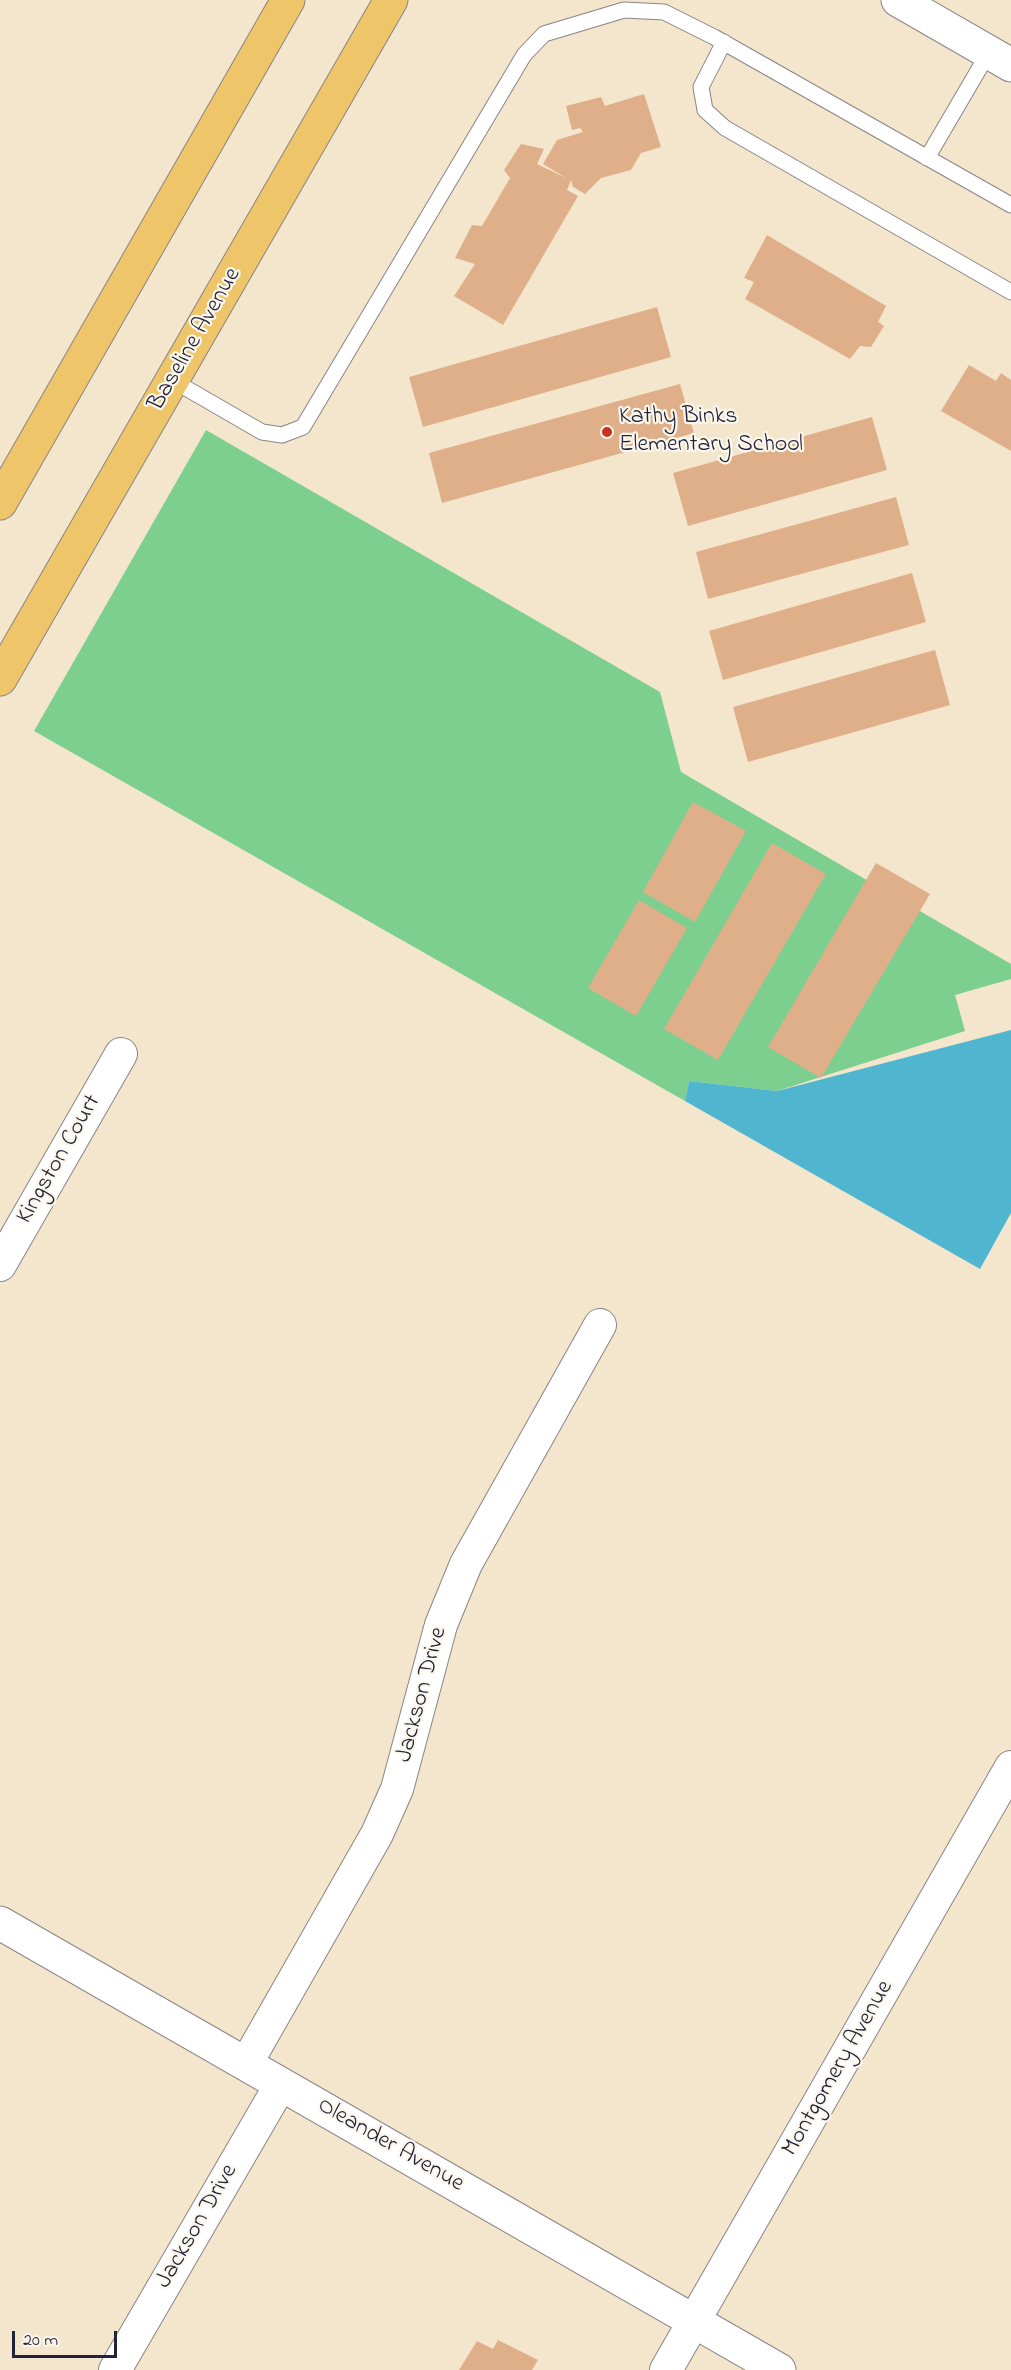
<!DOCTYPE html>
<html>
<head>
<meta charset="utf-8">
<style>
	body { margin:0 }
	#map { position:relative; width:1011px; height:2370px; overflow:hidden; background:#f3e6cc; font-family:"Indie Flower",sans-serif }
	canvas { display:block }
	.scale { position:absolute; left:12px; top:2331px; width:105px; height:27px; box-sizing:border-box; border:3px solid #22223b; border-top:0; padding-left:8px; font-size:18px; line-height:21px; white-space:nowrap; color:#22223b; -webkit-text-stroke:4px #fbf7ec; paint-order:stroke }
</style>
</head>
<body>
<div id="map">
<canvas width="1011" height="2370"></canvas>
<div class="scale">20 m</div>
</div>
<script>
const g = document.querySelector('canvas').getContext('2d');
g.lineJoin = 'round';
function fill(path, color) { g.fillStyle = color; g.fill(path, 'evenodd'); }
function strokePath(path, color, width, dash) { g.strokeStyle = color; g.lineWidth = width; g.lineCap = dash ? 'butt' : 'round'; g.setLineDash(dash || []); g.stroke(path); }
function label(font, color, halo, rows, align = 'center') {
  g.font = font + ' "Indie Flower",sans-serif'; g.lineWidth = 4.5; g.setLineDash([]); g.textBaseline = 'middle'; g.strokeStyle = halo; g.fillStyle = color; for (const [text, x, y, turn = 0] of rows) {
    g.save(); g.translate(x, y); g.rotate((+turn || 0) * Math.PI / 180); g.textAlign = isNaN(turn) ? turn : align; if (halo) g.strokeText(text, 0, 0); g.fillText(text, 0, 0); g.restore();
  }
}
const green = new Path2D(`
	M206 430 660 692 681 772 1011 964V979L955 995 965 1031 777 1091 689 1081 685 1101 34 731Z`);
const water = new Path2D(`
	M1011 1030V1213L980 1269 685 1101 689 1081 777 1091Z`);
const building = new Path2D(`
	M644 94 661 147 641 153 631 170 601 178 585 194 573 187 571 180 567 190 578 196 503 325 454 296 475 264 455 258 472 225 482 226 510 178 504 170 521 144 544 149 537 164 566 178 543 164 557 140 583 132 580 128 572 130 566 106 601 97 605 106Z
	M767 235 886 306 878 322 884 326 871 347 860 346 850 359 745 299 754 282 744 278Z
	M657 307 671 357 423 427 409 377Z
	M969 365 996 381 1001 373 1011 380V451L941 411Z
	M680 384 694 433 442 503 429 453Z
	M872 417 887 470 688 526 673 473Z
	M896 497 909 545 708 599 696 552Z
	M912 573 926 622 723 680 709 631Z
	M935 650 950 705 748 762 733 707Z
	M693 802 746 831 695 922 643 892Z
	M772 843 826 874 718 1060 664 1029Z
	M876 863 930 894 821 1078 768 1047Z
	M639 900 687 928 636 1016 588 988Z
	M498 2340 538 2360 532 2370H459L477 2341 493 2349Z`);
const service = new Path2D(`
	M724 42 701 87 705 110 725 128 1011 292
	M927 158 989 52
	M172 380 262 432 282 435 303 427 524 55 544 34 624 10 664 12 714 37 1011 205`);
const minor = new Path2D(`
	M0 1265 121 1054
	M246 2064 377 1834 397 1789 441 1625 466 1564 600 1325
	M115 2370 281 2084
	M666 2370 1011 1767`);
const tertiary = new Path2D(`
	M898 0 1011 65
	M0 1923 779 2370`);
const primary = new Path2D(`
	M0 503 288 0
	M0 679 391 0`);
const markers = [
	[607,432,6,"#c8321e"]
];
const streetNames = [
	["Baseline Avenue",196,340,-60],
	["Kingston Court",60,1160,-60],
	["Jackson Drive",423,1695,-75],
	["Montgomery Avenue",839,2069,-60],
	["Oleander Avenue",390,2146,30],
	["Jackson Drive",198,2227,-60]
];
const poiNames = [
	["Kathy Binks",619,418],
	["Elementary School",619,446]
];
fill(green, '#7dcf90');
fill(water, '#50b6cf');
fill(building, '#dfaf89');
strokePath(service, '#8a8484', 17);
strokePath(minor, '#8a8484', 34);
strokePath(tertiary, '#8a8484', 35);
strokePath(primary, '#8a8484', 35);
strokePath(service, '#fff', 15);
strokePath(minor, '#fff', 32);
strokePath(tertiary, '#fff', 33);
strokePath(primary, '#eec569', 33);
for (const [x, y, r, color] of markers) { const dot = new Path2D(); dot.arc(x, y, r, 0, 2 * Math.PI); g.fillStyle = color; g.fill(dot); strokePath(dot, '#fbf7ec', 2); }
label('24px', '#22223b', '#fbf7ec', streetNames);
label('24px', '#22223b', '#fbf7ec', poiNames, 'left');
</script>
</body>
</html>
